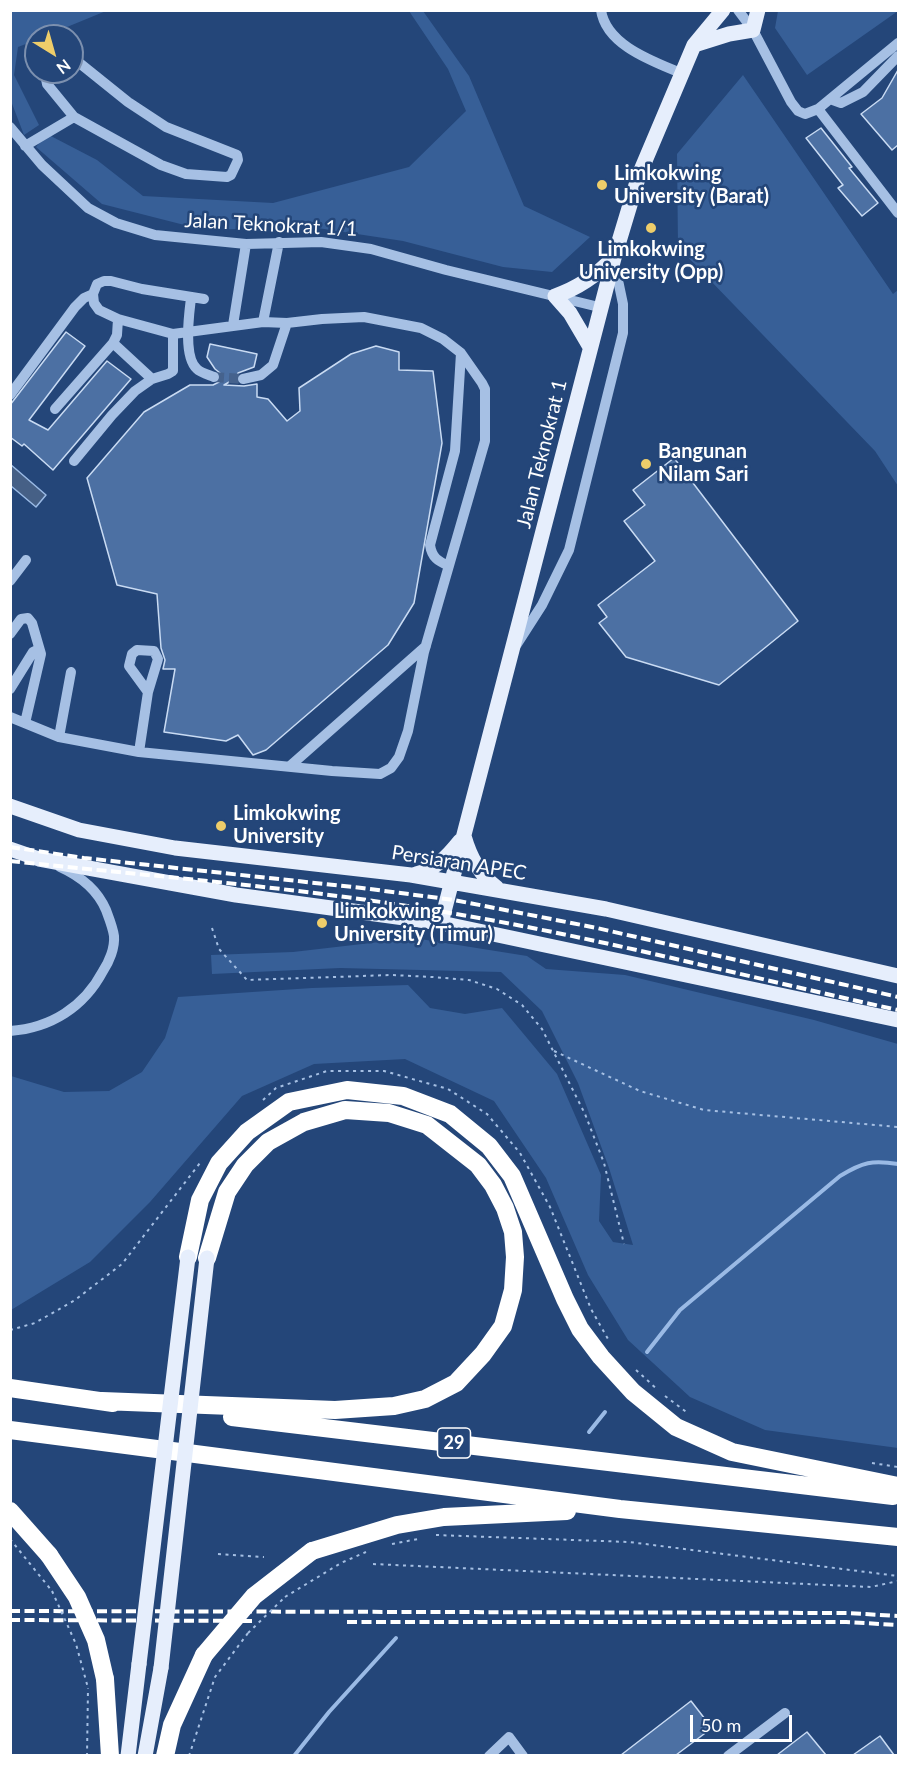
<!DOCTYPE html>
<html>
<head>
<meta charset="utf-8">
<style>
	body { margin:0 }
	#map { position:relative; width:909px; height:1766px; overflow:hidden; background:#244679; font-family:Lato,sans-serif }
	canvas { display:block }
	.frame { position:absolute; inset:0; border:12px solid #fff; pointer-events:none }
	.north { position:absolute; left:24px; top:24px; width:60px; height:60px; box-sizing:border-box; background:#244679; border:2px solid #7c90af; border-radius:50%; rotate:143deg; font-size:16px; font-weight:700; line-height:24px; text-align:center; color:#fff }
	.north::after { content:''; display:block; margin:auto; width:21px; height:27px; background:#eecd6a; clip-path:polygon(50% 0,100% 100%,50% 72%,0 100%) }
	.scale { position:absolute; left:690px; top:1715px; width:102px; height:27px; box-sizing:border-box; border:3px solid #fff; border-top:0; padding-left:8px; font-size:18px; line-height:21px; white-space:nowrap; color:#fff; -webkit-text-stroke:4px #244679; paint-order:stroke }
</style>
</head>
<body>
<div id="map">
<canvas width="909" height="1766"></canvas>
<div class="frame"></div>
<div class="north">N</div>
<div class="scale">50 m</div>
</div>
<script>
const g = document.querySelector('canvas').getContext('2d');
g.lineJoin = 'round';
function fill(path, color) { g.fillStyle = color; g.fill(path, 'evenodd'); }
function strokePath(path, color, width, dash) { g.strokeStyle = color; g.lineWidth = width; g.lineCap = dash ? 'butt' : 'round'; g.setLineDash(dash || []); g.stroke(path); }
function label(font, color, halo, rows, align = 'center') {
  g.font = font + ' Lato,sans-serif'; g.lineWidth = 5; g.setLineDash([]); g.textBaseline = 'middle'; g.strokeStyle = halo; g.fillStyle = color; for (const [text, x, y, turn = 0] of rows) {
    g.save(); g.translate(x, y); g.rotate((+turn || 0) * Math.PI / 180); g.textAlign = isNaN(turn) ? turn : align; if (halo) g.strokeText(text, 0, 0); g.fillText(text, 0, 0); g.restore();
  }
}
const green = new Path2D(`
	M11 10 106 11 45 36H36V40L18 47 14 75 39 125 24 135 11 101Z
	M409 11H423L469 76 524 206 590 237 552 272 503 267 403 241 311 227 204 230 102 204 36 147 47 134 97 160 143 196 273 203 409 167 466 111 448 69Z
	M778 11 898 10V11L807 75 775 28Z
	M743 75 893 294 898 290V486L875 451 678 247 677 154Z
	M414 938 527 956 546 969 625 975 814 1020 898 1044V1448L765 1430 690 1397 628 1340 588 1275 546 1178 494 1101 405 1059 314 1064 242 1096 150 1202 90 1262 11 1310V1076L64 1092 109 1091 142 1072 165 1038 178 997 312 988 408 985 430 1008 465 1014 502 1008 557 1074 601 1175 599 1221 613 1242 633 1245 609 1168 578 1083 542 1011 501 972 340 968 212 974 211 955 293 952Z`);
const water = new Path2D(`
	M10 464 46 495 36 507 11 486Z`);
const stream = new Path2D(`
	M647 1352 680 1310 840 1176C863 1162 872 1160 898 1164
	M589 1432 605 1412
	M294 1756 329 1712 396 1638`);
const building = new Path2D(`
	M898 70V145L892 150 861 114 882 98Z
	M821 128 852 167 849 168 878 203 862 216 838 188 843 185 806 138Z
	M66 332 85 346 29 420 48 430 107 361 131 379 53 470 24 444 22 446 10 437V405Z
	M210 344 257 354 254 367 238 373 236 378 224 385 244 386 257 384V397L268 399 287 421 300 411 299 388 351 354 376 346 399 352V370L433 371 442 443 414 603 388 645 266 750 253 755 238 735 226 741 164 732 175 669H163L165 660 161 648 157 594 117 585 87 478 144 412 190 385H213L219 382 221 376 220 373 215 369 207 357Z
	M674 458 798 621 719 685 626 657 599 623 607 617 598 605 655 561 624 521 645 505 633 490Z
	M691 1701 712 1728 676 1755H621Z
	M807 1732 826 1755H777Z
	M880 1736 894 1755H853Z`);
const minorTunnel = new Path2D(`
	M214 377 243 379`);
const path = new Path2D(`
	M212 928 219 949 247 980 391 975 432 977 469 980 497 989 522 1005 542 1029 585 1114 604 1163 624 1244
	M554 1051 640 1091 704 1110 898 1127
	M263 1100 276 1088 327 1071H384L448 1089 487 1114 520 1153 550 1207 591 1309 608 1339
	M10 1330 35 1323 75 1300 122 1264 200 1163
	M636 1370 658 1390
	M665 1396 689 1414
	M872 1463 898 1467
	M436 1535 629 1542 898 1576
	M10 1539 52 1591
	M392 1544 418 1539
	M218 1554 264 1557
	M373 1564 871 1587 898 1581
	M285 1597 341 1563 366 1552
	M87 1756 88 1688
	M189 1756 215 1677 248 1633`);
const minor = new Path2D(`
	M601 10C606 46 655 62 683 74
	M738 10 753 30 791 102 798 111 805 114 818 109 898 43
	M53 72 46 79 47 84 74 117 161 165 186 174 227 177 231 175 238 160 237 155 166 127 128 102 72 57
	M830 99 841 103 863 92 898 56
	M818 109 898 213
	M10 127 42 165 88 208 116 223 155 235 246 244 321 242 371 249 446 270 599 307
	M25 146 74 117
	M191 298C189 314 183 357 197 369 201 373 209 375 214 377
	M263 322 279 242
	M233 325 246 244
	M113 343 152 379
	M243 379 261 375 273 365 287 323
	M10 395 75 307 84 298 93 294
	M55 409 113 343 117 335 118 319
	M74 461 112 415 135 391 152 379 168 374 173 371V334
	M449 566C438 561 432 558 430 545L455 451 461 353
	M10 581 26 560
	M10 634 21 619 28 618 32 623 41 654 25 723
	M517 644 542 605 569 550 623 333V304L614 261
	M10 689 33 652 39 649
	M10 717 59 737 139 752 332 771 380 774 391 768 399 757 408 731 424 652 485 441V389L482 383 461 353 443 339 421 328 364 317 322 319 287 323 263 322 173 334 118 319 99 310 94 303 93 294 97 284 104 281H111L142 289 204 299
	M59 737 71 672
	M139 752 148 692 158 659 154 651 137 650 132 654 129 666 148 692
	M290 766 426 646
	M10 1031C51 1028 84 1007 103 971 109 962 115 948 114 936 113 928 109 918 106 910 97 889 80 876 60 867
	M489 1756 509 1737 523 1756
	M728 1756 785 1713`);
const major = new Path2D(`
	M694 45 729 34 753 30 758 10
	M590 347 570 313 555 296C578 288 595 277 612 259
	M10 806 79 830 175 848 411 875 606 909 898 976
	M464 836C470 857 479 874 497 888
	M10 849 39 859 236 895 441 923 898 1020
	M416 874C436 869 448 856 460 841
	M441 923 614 258 639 175 694 45 723 10
	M128 1756 139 1664
	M145 1756 161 1668`);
const highway = new Path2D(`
	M188 1257 200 1200 219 1163 247 1132 289 1102 347 1090 403 1096 450 1114 489 1146 512 1176 565 1299 580 1329 601 1357 633 1392 676 1427 732 1452 898 1486
	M10 1388 113 1403
	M102 1401 335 1410 394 1406 425 1399 456 1383 483 1354 503 1326 513 1290 515 1257 513 1232 505 1208 493 1185 478 1165 427 1125 389 1113 345 1110 304 1122 268 1142 245 1165 227 1192 207 1258
	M232 1417 893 1496
	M10 1430 620 1509 898 1537
	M10 1511 49 1555
	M312 1551 397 1525 444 1517 567 1511
	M105 1679 110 1756
	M165 1756 172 1725 204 1655`);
const rail = new Path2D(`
	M10 847 84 858 362 888 454 900 597 928 898 997
	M10 861C159 877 309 888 456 914 605 939 751 978 898 1010
	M10 1611 847 1613 898 1616
	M10 1620 254 1621
	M347 1622H846L898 1625`);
const pathBridge = new Path2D(`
	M52 1591 76 1644 88 1688
	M248 1633 285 1597`);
const majorBridge = new Path2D(`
	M139 1664 188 1257
	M161 1668 207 1258`);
const highwayBridge = new Path2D(`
	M49 1555 77 1597 96 1640 105 1679
	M204 1655 254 1596 312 1551`);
const markers = [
	[602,185,6,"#eecd6a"],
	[651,228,6,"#eecd6a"],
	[646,464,6,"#eecd6a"],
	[221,826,6,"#eecd6a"],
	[322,923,6,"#eecd6a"]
];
const shields = [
	[454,1443,33]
];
const shieldNames = [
	["29",454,1443]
];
const poiNames = [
	["Limkokwing",614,174],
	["University (Barat)",614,197],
	["Limkokwing",651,250,"center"],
	["University (Opp)",651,273,"center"],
	["Bangunan",658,452],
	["Nilam Sari",658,475],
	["Limkokwing",233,814],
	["University",233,837],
	["Limkokwing",334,912],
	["University (Timur)",334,935]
];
const streetNames = [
	["Jalan Teknokrat 1/1",271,225,3],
	["Jalan Teknokrat 1",542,454,-76],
	["Persiaran APEC",459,863,9]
];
fill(green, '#375f97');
fill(water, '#466086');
strokePath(water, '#9abae5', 1.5);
strokePath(stream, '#9abae5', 4);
fill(building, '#4c70a3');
strokePath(building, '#c9dbf3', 1.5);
strokePath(minorTunnel, '#45628d', 10, [10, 5]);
strokePath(path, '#a6c0e4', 2, [3, 4.5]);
strokePath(minor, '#a6c0e4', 10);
strokePath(major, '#e6eefc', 15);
strokePath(highway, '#fff', 18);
strokePath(rail, '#fff', 4, [10, 4.5]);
strokePath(pathBridge, '#a6c0e4', 2, [3, 4.5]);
strokePath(majorBridge, '#e6eefc', 15);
strokePath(highwayBridge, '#fff', 18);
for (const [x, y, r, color] of markers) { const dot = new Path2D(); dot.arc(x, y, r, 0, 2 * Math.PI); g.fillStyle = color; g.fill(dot); strokePath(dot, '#244679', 2); }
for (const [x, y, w] of shields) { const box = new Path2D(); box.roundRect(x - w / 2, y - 15, w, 30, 4.5); g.fillStyle = '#244679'; g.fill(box); strokePath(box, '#fff', 1.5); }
label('bold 18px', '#fff', null, shieldNames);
label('bold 20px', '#fff', '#244679', poiNames, 'left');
label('20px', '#fff', '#244679', streetNames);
</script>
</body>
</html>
